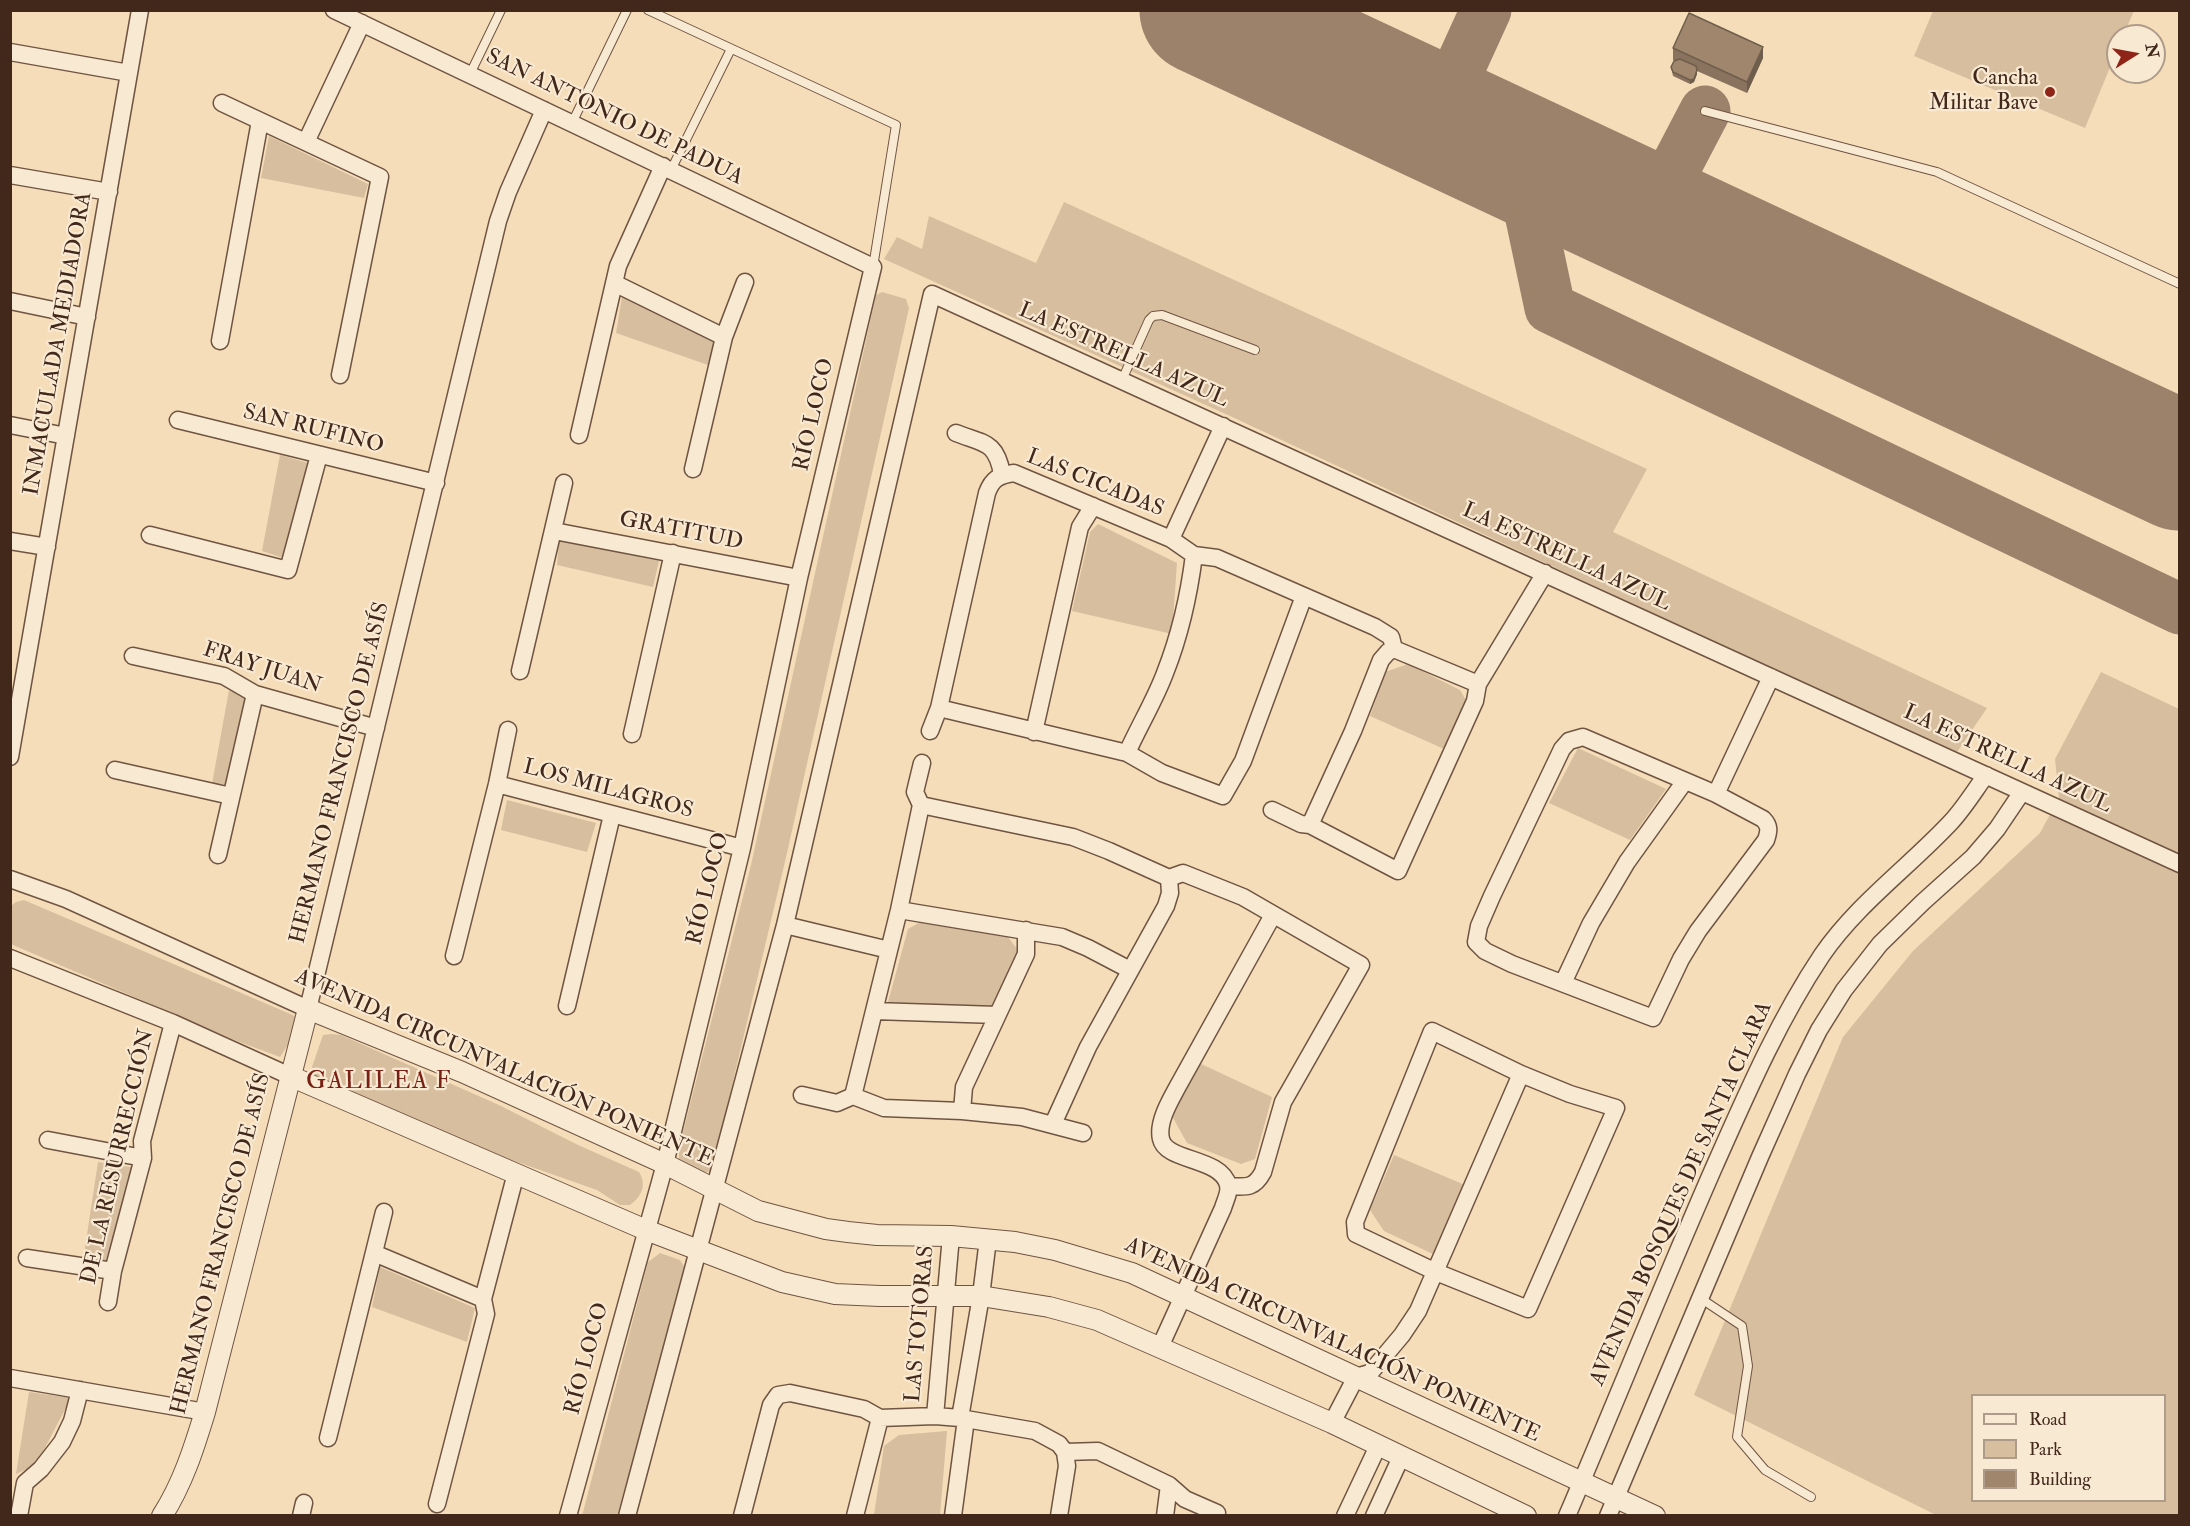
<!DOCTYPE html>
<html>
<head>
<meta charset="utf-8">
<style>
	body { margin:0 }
	#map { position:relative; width:2190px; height:1526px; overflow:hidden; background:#f5ddb9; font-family:"IM FELL Double Pica",serif }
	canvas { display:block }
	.frame { position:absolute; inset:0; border:12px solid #42271b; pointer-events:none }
	.legend { position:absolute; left:1971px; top:1394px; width:195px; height:108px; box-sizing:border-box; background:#f8e9d2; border:2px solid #af9b89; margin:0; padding:8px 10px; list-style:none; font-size:18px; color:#42271b }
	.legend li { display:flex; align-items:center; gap:12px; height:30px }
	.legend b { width:30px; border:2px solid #af9b89 }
	.north { position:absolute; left:2106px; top:24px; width:60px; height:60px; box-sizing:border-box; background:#f8e9d2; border:2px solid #af9b89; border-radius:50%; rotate:79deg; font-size:16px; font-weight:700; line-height:24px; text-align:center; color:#42271b }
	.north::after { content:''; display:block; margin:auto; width:21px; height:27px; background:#8f2418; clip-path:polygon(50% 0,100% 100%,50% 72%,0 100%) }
</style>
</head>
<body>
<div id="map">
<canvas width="2190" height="1526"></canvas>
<div class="frame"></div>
<ul class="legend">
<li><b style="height:8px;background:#f8e9d2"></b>Road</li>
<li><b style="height:16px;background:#d7be9e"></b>Park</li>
<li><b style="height:16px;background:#9f866d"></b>Building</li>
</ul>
<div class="north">N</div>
</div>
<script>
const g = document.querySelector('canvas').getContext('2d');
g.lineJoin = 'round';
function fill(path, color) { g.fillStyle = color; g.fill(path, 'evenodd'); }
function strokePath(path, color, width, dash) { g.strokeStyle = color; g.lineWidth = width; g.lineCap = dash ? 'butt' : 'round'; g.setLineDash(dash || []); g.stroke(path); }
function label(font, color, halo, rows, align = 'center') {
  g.font = font + ' "IM FELL Double Pica",serif'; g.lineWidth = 4.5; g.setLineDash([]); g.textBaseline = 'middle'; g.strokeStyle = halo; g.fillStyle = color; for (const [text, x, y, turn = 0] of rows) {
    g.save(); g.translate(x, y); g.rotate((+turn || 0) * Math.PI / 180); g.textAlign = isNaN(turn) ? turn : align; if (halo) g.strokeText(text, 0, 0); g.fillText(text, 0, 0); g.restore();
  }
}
const green = new Path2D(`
	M1933 11V10L2134 11 2123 36H2118V48L2085 128 1914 56Z
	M269 136 368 184 364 198 261 178Z
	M1064 202 1647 469 1613 532 1987 708 1957 752 1777 671 1230 416 884 259 897 237 922 249 929 216 1036 263Z
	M882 292 906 299 909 308 787 853 712 1170C699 1177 689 1168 679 1161V1148L751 865 876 295Z
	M622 297 715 342 708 365 616 333Z
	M280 455 308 463 283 558 262 551Z
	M1098 524 1177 563 1172 634 1072 611 1090 532Z
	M559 540 659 561 653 587 557 565Z
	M1408 664 1460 690 1467 702 1444 749 1370 716 1385 672Z
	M2101 672 2179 709V1515H1936L1694 1395 1843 1037 1913 951 2040 833 2059 798 2055 759ZM1972 1396H2164V1500H1972Z
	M229 690 245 698 226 784H212Z
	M1578 748 1666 789 1630 840 1549 803Z
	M507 800 596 823 587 852 501 830Z
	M24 900 295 1016C295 1030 289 1045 280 1057L237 1041 13 945 11 943V906L16 902Z
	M924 920 1008 937 1020 953 994 1007 907 1009 888 1002 908 929Z
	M332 1034 341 1035 499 1105 578 1145 639 1172C647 1185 642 1196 630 1205H620L597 1190 486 1151 318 1081 312 1067 323 1035Z
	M1199 1063 1272 1097 1255 1159 1241 1164 1187 1143 1172 1116Z
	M1394 1155 1465 1185 1433 1254 1384 1231 1370 1210Z
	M98 1162 136 1168 106 1260 83 1261Z
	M660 1253 680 1260 687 1271 617 1515 582 1516 648 1262Z
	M380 1267 475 1308 467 1342 372 1307Z
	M29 1392 71 1398 36 1465 16 1474Z
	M947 1431 940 1515H874L884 1446 899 1435Z`);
const taxiway = new Path2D(`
	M1291 10 1293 31 1302 56
	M1245 30 1279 16 1286 10
	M1409 106 1443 91 1455 78
	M1463 131 1460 109 1454 94 1455 78 1486 10
	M1518 157 1550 308 2180 609
	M1649 218 1705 111`);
const runway = new Path2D(`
	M1204 10 2180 466`);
const service = new Path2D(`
	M648 10 896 125 873 267
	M470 74 501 10
	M1705 111 1937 172 2180 284
	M572 123 627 10
	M671 170 731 49
	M1122 380 1149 320 1153 316 1162 315 1255 350
	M1700 1298 1742 1326 1748 1366 1737 1437 1765 1470 1811 1497`);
const minor = new Path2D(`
	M334 10 873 267 799 578 742 848 665 1164 568 1516
	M10 52 129 73
	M222 103 380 177 340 375
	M306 142 362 23
	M10 175 109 192
	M614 283 724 337
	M10 301 87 317
	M220 341 260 121
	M178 420 436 483
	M10 425 66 436
	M956 433C984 444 996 441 1002 474
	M579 435 618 266 663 166
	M693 469 724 337 745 282
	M554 531 799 578
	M150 535 288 570 319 455
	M1171 539 1223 426
	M10 541 47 547
	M1394 649 1478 684
	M133 656 224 676 255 694 376 728
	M520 671 564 483
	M939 708 1127 753 1162 773 1223 796 1243 761 1304 596
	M930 731 939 708 987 493C992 479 999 475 1014 473L1171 539 1194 555 1217 558 1375 627 1391 637 1394 649
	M1034 732 1080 527 1093 506
	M632 734 673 553
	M1583 737 1716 794 1763 819C1770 826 1769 831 1766 840L1698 931 1681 959 1653 1018 1512 964 1485 951 1476 942 1479 926 1492 896 1562 749 1569 741Z
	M1127 753C1139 726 1155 700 1165 673 1180 635 1189 595 1194 555
	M10 757 140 10
	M115 770 231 796
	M497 784 742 848
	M1716 794 1771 677
	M921 805 1073 837 1109 851 1169 878
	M1272 810 1301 824 1310 825 1398 871 1475 701 1478 684 1545 573
	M1310 825 1353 731 1381 660 1388 652 1394 649
	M218 855 255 694
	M1169 878 1183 873 1243 897 1361 965 1283 1102 1263 1172C1254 1189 1246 1187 1228 1186
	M10 879 66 899 308 1009 498 221 508 192 544 110
	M899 910 1062 937 1088 948 1130 970
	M785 925 889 950
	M454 956 497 784 508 730
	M10 958 173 1023 290 1076
	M1563 983 1591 923 1627 862 1685 781
	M567 1006 612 815
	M874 1011 997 1015
	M1432 1031 1521 1074 1570 1094 1616 1108 1528 1309 1436 1272 1356 1234 1355 1222Z
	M802 1095 837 1103 853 1096 884 1108 962 1111 1022 1117 1083 1133
	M853 1096 899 910 921 805 915 792 922 763
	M962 1111 964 1087 1026 954V930
	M1053 1124 1088 1047 1166 906 1170 893 1169 878
	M48 1140 143 1158
	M374 1253 483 1299
	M27 1258 113 1271
	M108 1302 113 1271 143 1158 142 1141 173 1023
	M1160 1347 1223 1208C1225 1201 1230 1192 1228 1185 1221 1157 1166 1162 1161 1139 1157 1122 1170 1101 1178 1086L1273 915
	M10 1378 205 1412
	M935 1416 951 1236
	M960 1418 981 1296 988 1239
	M1332 1423 1356 1377 1370 1373 1402 1335 1418 1311 1521 1074
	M328 1438 384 1212
	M1065 1452 1098 1451 1169 1485 1185 1499 1217 1513
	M437 1504 486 1314 483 1299 516 1173
	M19 1516 25 1483 41 1469 62 1442 72 1421 80 1390
	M301 1516 304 1503
	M627 1516 785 925 932 294 2180 864
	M742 1516 771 1405 778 1395 790 1393 864 1409 880 1418 935 1416 960 1418 1035 1431 1059 1444 1065 1452
	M855 1516 880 1418
	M953 1516 966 1419
	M1059 1516 1067 1466 1065 1452
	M1165 1516 1169 1485
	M1345 1516 1378 1446
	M1374 1516 1401 1457
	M1567 1516C1617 1399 1664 1281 1715 1165 1747 1093 1778 1021 1822 955 1857 904 1909 867 1951 822 1964 808 1975 790 1986 775
	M1608 1516 1760 1157 1797 1074 1819 1030 1844 990 1880 944 1923 902 1973 857 1997 829 2022 792`);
const tertiary = new Path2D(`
	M290 1076 646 1230 782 1282 835 1294 880 1296H981L1049 1307 1097 1320 1332 1423 1526 1516
	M162 1516C183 1483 194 1448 205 1412L308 1009 462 1072 665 1164 758 1211 826 1229 848 1232 877 1235 951 1236 1015 1242 1055 1250 1132 1273 1655 1516`);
const wall = new Path2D(`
	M1673 48 1763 58 1747 93 1697 71V74L1694 82 1690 84 1673 76 1671 67 1675 61 1673 60Z`);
const shadedWall = new Path2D(`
	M1763 47V58L1747 93V82Z
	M1697 70V74L1694 82 1690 84V80Z`);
const building = new Path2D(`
	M1689 13 1763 47 1747 82 1673 48Z
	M1680 59 1696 66 1697 70 1694 79 1690 80 1673 72 1671 67 1674 61Z`);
const markers = [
	[2050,92,6,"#8f2418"]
];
const poiNames = [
	["Cancha",2038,79],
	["Militar Bave",2038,104]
];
const streetNames = [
	["SAN ANTONIO DE PADUA",614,118,26],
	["INMACULADA MEDIADORA",59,344,-80],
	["LA ESTRELLA AZUL",1123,356,24],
	["RÍO LOCO",815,415,-77],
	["SAN RUFINO",313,430,14],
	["LAS CICADAS",1095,484,22],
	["GRATITUD",681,532,11],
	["LA ESTRELLA AZUL",1566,558,25],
	["FRAY JUAN",262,669,18],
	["LA ESTRELLA AZUL",2007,760,25],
	["HERMANO FRANCISCO DE ASÍS",341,773,-76],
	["LOS MILAGROS",608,790,15],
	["RÍO LOCO",709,889,-76],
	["AVENIDA CIRCUNVALACIÓN PONIENTE",504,1069,24],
	["DE LA RESURRECCIÓN",119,1157,-77],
	["AVENIDA BOSQUES DE SANTA CLARA",1682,1194,-66],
	["HERMANO FRANCISCO DE ASÍS",222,1244,-76],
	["LAS TOTORAS",921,1324,-85],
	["AVENIDA CIRCUNVALACIÓN PONIENTE",1332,1341,25],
	["RÍO LOCO",588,1359,-75]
];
const neighbourhoodNames = [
	["GALILEA F",379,1083]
];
fill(green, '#d7be9e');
strokePath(taxiway, '#9c826a', 51);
strokePath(runway, '#9c826a', 129);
strokePath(service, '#6f5442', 10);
strokePath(minor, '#6f5442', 19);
strokePath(tertiary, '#6f5442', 22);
strokePath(service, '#f8e9d2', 8);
strokePath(minor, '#f8e9d2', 16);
strokePath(tertiary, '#f8e9d2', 20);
fill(wall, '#89735e');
fill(shadedWall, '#6f5e4c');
fill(building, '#9f866d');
strokePath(building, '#6f5e4c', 1.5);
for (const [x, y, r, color] of markers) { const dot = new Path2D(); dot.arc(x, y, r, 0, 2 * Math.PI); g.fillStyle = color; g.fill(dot); strokePath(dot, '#f8e9d2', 2); }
label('22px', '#42271b', '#f8e9d2', poiNames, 'right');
label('22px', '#42271b', '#f8e9d2', streetNames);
g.letterSpacing = '1.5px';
label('24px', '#7a1f14', '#f8e9d2', neighbourhoodNames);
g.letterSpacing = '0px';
</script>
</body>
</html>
